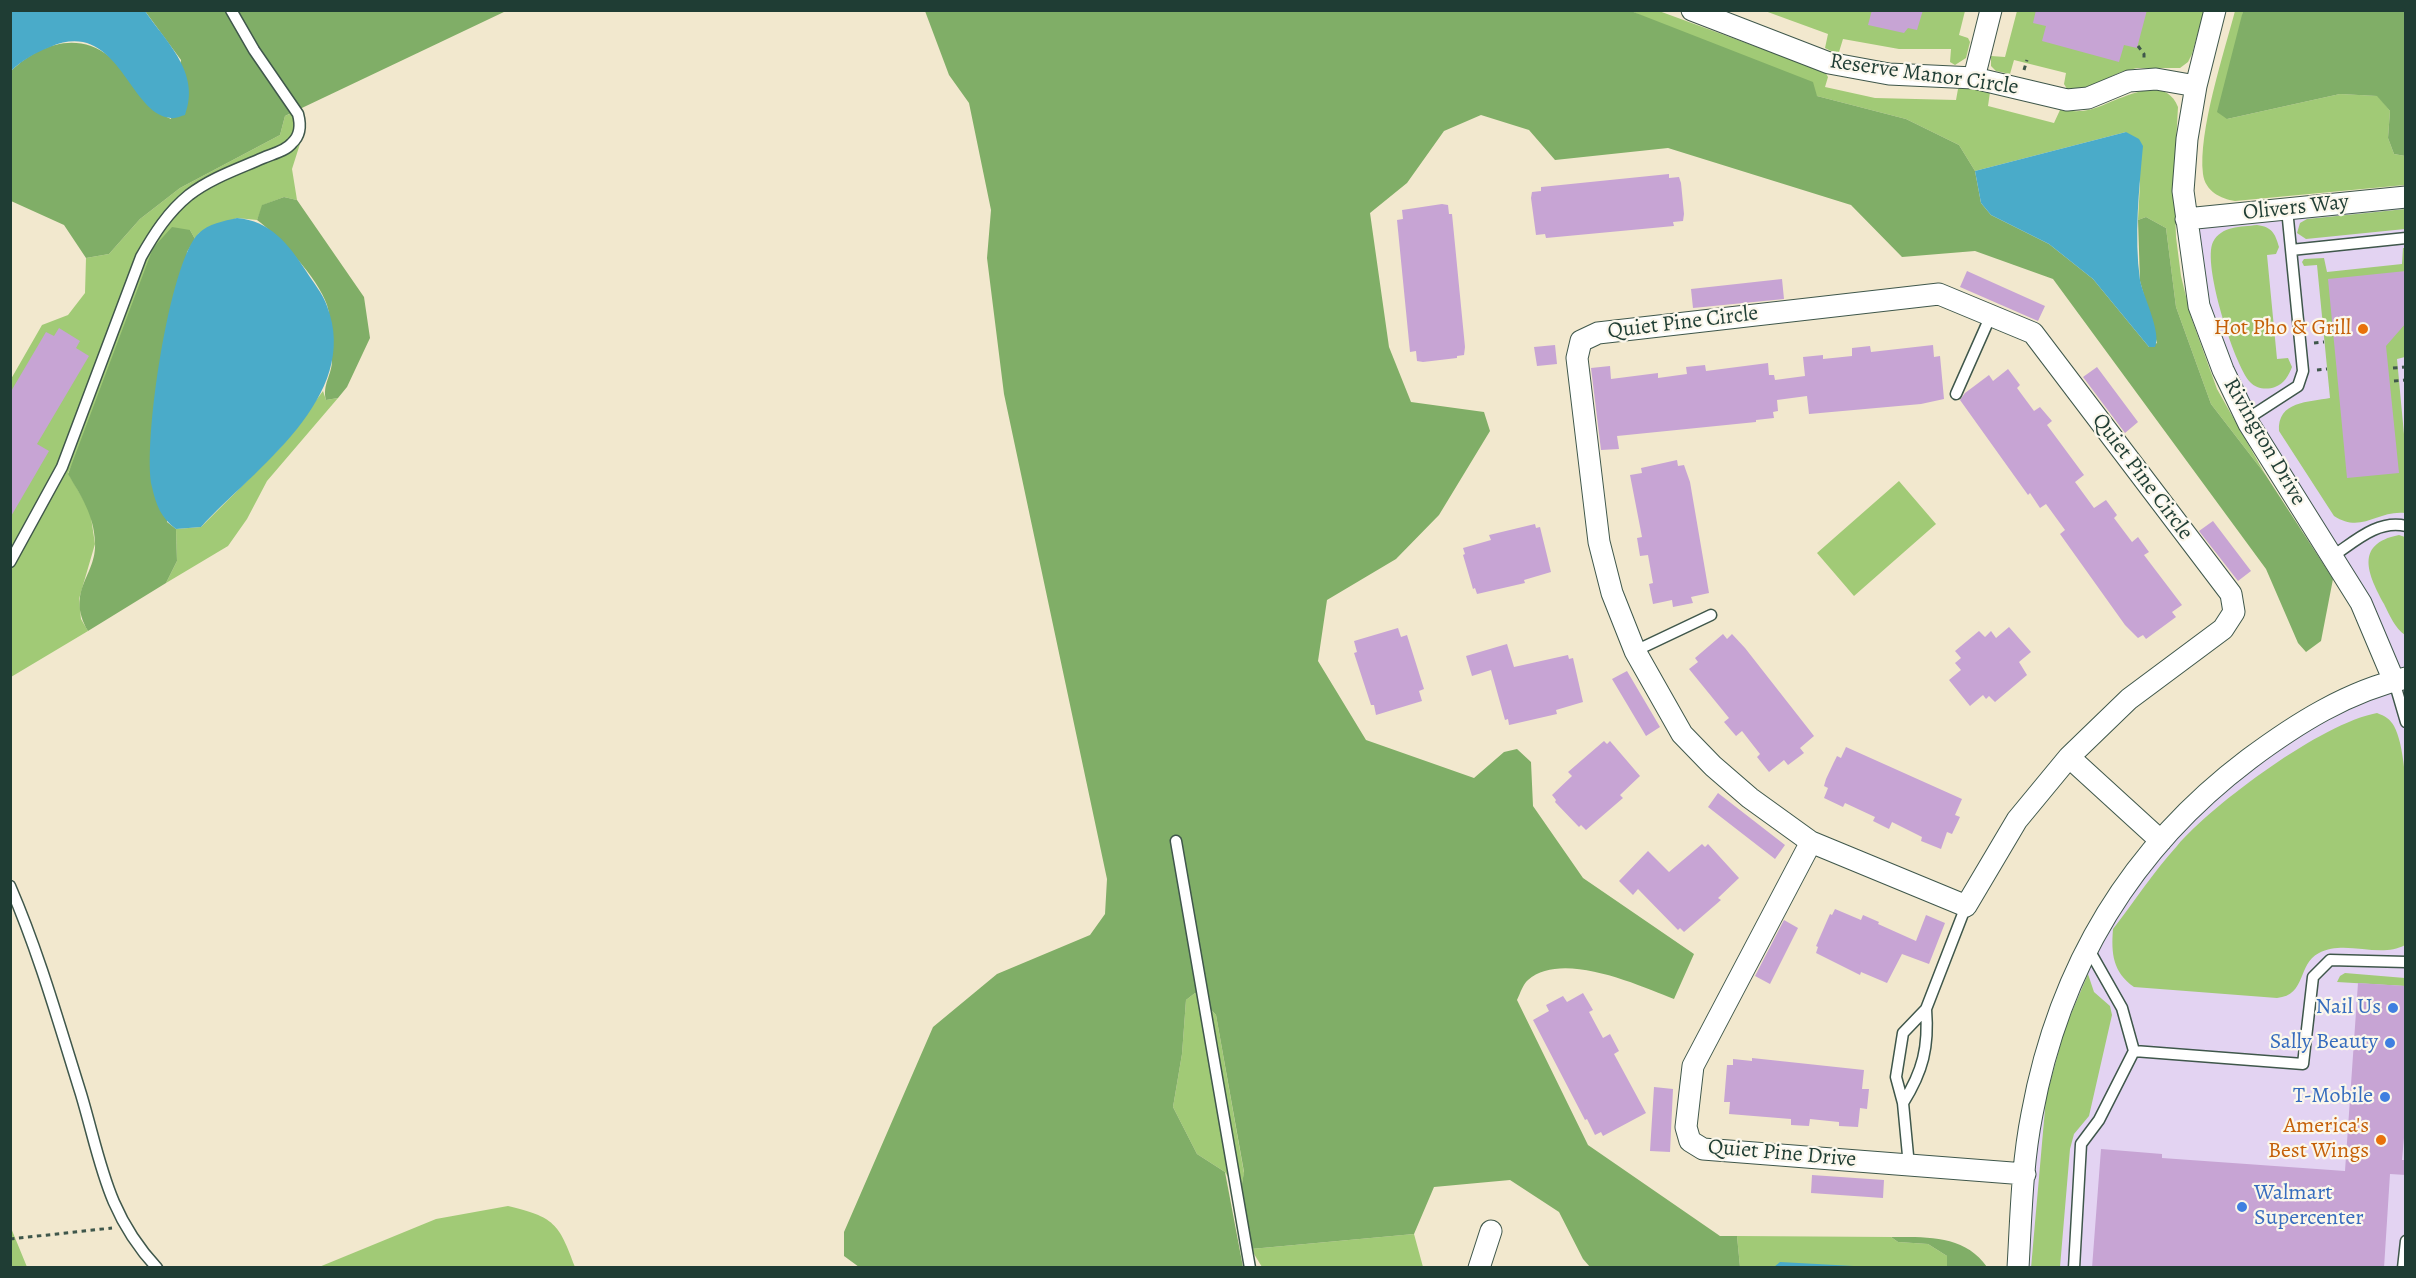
<!DOCTYPE html>
<html>
<head>
<meta charset="utf-8">
<style>
	body { margin:0 }
	#map { position:relative; width:2416px; height:1278px; overflow:hidden; background:#f2e8ce; font-family:Alegreya,serif }
	canvas { display:block }
	.frame { position:absolute; inset:0; border:12px solid #1f3d34; pointer-events:none }
</style>
</head>
<body>
<div id="map">
<canvas width="2416" height="1278"></canvas>
<div class="frame"></div>
</div>
<script>
const g = document.querySelector('canvas').getContext('2d');
g.lineJoin = 'round';
function fill(path, color) { g.fillStyle = color; g.fill(path, 'evenodd'); }
function strokePath(path, color, width, dash) { g.strokeStyle = color; g.lineWidth = width; g.lineCap = dash ? 'butt' : 'round'; g.setLineDash(dash || []); g.stroke(path); }
function label(font, color, halo, rows, align = 'center') {
  g.font = font + ' Alegreya,serif'; g.lineWidth = 4.5; g.setLineDash([]); g.textBaseline = 'middle'; g.strokeStyle = halo; g.fillStyle = color; for (const [text, x, y, turn = 0] of rows) {
    g.save(); g.translate(x, y); g.rotate((+turn || 0) * Math.PI / 180); g.textAlign = isNaN(turn) ? turn : align; if (halo) g.strokeText(text, 0, 0); g.fillText(text, 0, 0); g.restore();
  }
}
const built = new Path2D(`
	M2405 198V1267L2020 1268 2044 1060 2087 946 2219 782 2394 681 2224 370 2188 220Z`);
const green = new Path2D(`
	M1631 11H1659L1825 72 1828 77 1825 87 1875 98 1956 100 1958 89 1963 86 1990 92 1988 106 2054 123 2060 110C2069 111 2079 112 2088 110 2113 105 2163 69 2178 107L2174 180 2176 237 2181 276 2191 317 2217 389 2265 474 2211 404 2176 307 2166 228 2146 217 2138 220 2140 183 2126 132 1975 171 1959 145 1906 119 1817 96Z
	M1765 11H1965L1959 35 1968 38 1970 42 1966 58 1955 65 1950 62 1951 49H1899L1843 39 1839 52 1835 53 1825 48 1828 34Z
	M2017 11H2204L2192 54 2188 62 2180 68H2137L2121 72 2086 88 2067 89 2064 84 2066 73 2014 60 2010 74 1996 71 1991 66V56L2005 57Z
	M2235 11H2243L2227 119 2340 94 2378 96 2390 111 2388 138 2394 154 2405 156V185L2235 201C2221 199 2205 191 2203 174 2198 132 2224 53 2235 11Z
	M301 109 305 128 292 169 297 200 284 197 263 205 257 220 237 218 199 233 195 239 190 230 68 473 90 511 95 544 79 599 81 619 88 631 11 677V379L42 325 68 315 85 293 86 258 109 254 140 219 180 188 280 135 285 116Z
	M2405 209V229L2306 239 2297 233 2300 223 2307 219Z
	M2257 225C2272 227 2275 233 2279 247L2276 254 2267 255 2277 359 2288 358 2292 367C2289 375 2284 384 2275 387 2267 390 2256 389 2250 382 2234 364 2202 264 2213 242 2221 226 2241 227 2257 225Z
	M2403 248H2405V357L2397 359 2405 445V513C2377 510 2362 534 2334 516L2279 431C2277 401 2309 402 2330 398L2317 265 2304 266 2302 262 2304 259 2324 258 2327 272 2402 264Z
	M323 391 326 400 338 398 267 481 247 519 228 546 166 583 177 561 176 529 201 527 280 448Z
	M1899 481 1936 524 1854 596 1817 553Z
	M2399 535 2405 537V635C2395 628 2390 616 2384 604 2369 576 2353 544 2399 535Z
	M2377 713C2385 716 2390 719 2394 726 2414 762 2406 899 2405 945 2379 959 2346 939 2319 953 2297 964 2307 995 2277 998L2134 987C2113 972 2111 954 2113 929 2134 902 2154 871 2177 846 2214 803 2322 723 2377 713Z
	M2345 973 2405 978V986L2337 982 2340 976Z
	M2088 974 2094 992 2110 1006 2112 1015 2089 1116 2074 1134 2070 1149 2060 1267 2031 1268 2046 1098 2065 1028Z
	M1195 993 1216 1015 1244 1173 1240 1195 1225 1172 1197 1154 1173 1107 1182 1054 1186 1000Z
	M508 1206C554 1217 559 1223 575 1267H319L436 1219Z
	M11 1228 27 1267H11Z
	M1414 1234 1423 1267H1262L1251 1249Z
	M1737 1236 1891 1237 1898 1242 1928 1244 1947 1256V1267H1740Z`);
const forest = new Path2D(`
	M145 11H506L285 116 280 135 180 188 140 219 109 254 86 258 64 225 11 201V71C38 45 77 30 110 57 135 77 138 105 171 119L181 60Z
	M925 11H1631L1813 82 1817 96 1906 119 1959 145 1975 171 1981 203 1991 215 2049 244 2093 279 2149 347 2157 343 2140 281 2138 220 2146 217 2166 228 2176 307 2211 404 2265 474 2333 579 2321 641 2306 652 2298 643 2266 569 2053 279 1975 251 1902 257 1851 205 1668 148 1555 160 1529 130 1481 115 1444 131 1407 183 1370 213 1389 347 1411 402 1484 412 1490 431 1439 515 1396 559 1327 600 1318 661 1366 740 1474 778 1504 752 1517 749 1531 762 1533 806 1583 878 1694 954 1674 999C1638 985 1562 950 1528 980 1523 984 1520 994 1517 1000L1588 1145 1720 1236H1737L1740 1267H1590L1583 1259 1559 1212 1510 1180 1434 1187 1414 1234 1251 1249 1240 1195 1244 1172 1216 1015 1195 993 1186 1000 1182 1054 1173 1107 1197 1154 1225 1172 1243 1267H859L844 1256V1232L933 1027 997 974 1090 935 1105 914 1107 879 1004 394 987 258 991 210 969 103 949 75Z
	M2243 11H2405V156L2394 154 2388 138 2390 111 2377 96 2340 94 2227 119 2217 112Z
	M284 197 297 200 364 297 370 338 347 387 338 398 326 400C322 385 332 375 332 360 331 344 332 321 327 305 318 278 279 236 257 220L262 205Z
	M172 227 190 230 195 239 187 252 167 522 176 529 177 561 166 583 88 631C65 590 97 576 95 542 94 515 81 496 68 474L153 248Z
	M1891 1237C1927 1237 1965 1235 1987 1267H1947V1256L1928 1244 1898 1242Z`);
const water = new Path2D(`
	M11 10 145 11C167 43 201 73 185 115 181 116 175 119 171 118 129 116 119 17 50 47 35 53 22 60 11 71Z
	M2126 132 2139 139 2143 146C2139 190 2134 236 2140 280 2143 296 2162 333 2155 347H2149L2093 279 2049 244 1991 215 1981 203 1975 171Z
	M237 218C270 221 288 243 306 271 313 282 323 294 327 306 362 397 254 469 201 527L176 529C161 518 156 505 152 487 142 446 169 261 199 233 208 224 224 221 237 218Z
	M1780 1262 1872 1267H1774Z`);
const building = new Path2D(`
	M1872 10H1923L1917 30 1908 28 1904 33 1868 25Z
	M2036 10H2147L2137 48 2124 45 2119 62 2042 41 2046 26 2033 23Z
	M1669 174V178L1679 177 1681 183 1684 214 1683 221 1673 222 1674 226 1546 238 1545 234 1536 235 1531 198 1532 192 1541 191V187Z
	M1442 204 1448 205 1449 214H1452L1465 347 1464 355 1457 356V358L1423 362 1417 361 1416 351 1410 352 1397 220 1403 219 1402 210Z
	M1967 271 2045 306 2038 321 1960 287Z
	M2406 271V323L2386 346 2399 473 2347 478 2328 279Z
	M1782 279 1784 299 1693 308 1691 289Z
	M59 328 80 341 76 348 89 356 37 444 49 451 10 518V393L46 332 54 336Z
	M1555 345 1557 364 1537 366 1534 347Z
	M1933 345 1934 357 1940 356 1944 399 1921 404 1809 414 1807 396 1777 400 1778 411 1773 412 1774 418 1756 420V422L1617 436 1619 449 1601 450 1591 368 1610 366 1611 379 1658 373V378L1687 374 1686 367 1705 365 1706 371 1768 363 1769 375H1774L1775 380 1805 376 1803 357 1823 355V359L1852 356V348L1870 346 1871 352Z
	M2097 367 2138 422 2125 433 2083 377Z
	M2008 369 2020 385 2017 388 2034 411 2040 407 2052 421 2047 425 2084 475 2075 482 2094 508 2106 500 2117 515 2114 518 2132 542 2138 537 2149 552 2144 555 2182 605 2172 612 2176 617 2146 639 2143 635 2138 638 2125 625 2060 534 2065 530 2046 504 2040 508 2030 493 2028 495 1960 400 1965 393 1989 375 1993 381Z
	M1677 460 1678 466 1684 465 1690 482 1709 593 1691 597 1693 603 1673 607 1672 600 1653 604 1649 584 1653 583 1648 555 1640 556 1637 538 1642 537 1630 475 1642 473 1641 468Z
	M2213 521 2251 571 2238 581 2199 531Z
	M1535 524 1536 528 1540 527 1551 572 1524 580 1525 583 1477 594 1475 588 1473 589 1463 555 1465 554 1463 548 1491 540 1489 535Z
	M2009 627 2031 652 2019 662 2027 675 1995 702 1989 696 1986 699 1983 695 1970 706 1949 680 1961 670 1955 663 1961 658 1955 651 1979 631 1985 637 1991 631 1996 638Z
	M1398 628 1401 637 1407 635 1424 689 1419 691 1422 701 1376 715 1374 705H1371L1354 653 1357 652 1354 641Z
	M1723 634 1727 639 1732 634 1745 648 1814 736 1800 748 1804 753 1788 765 1784 760 1769 772 1757 757 1760 754 1742 731 1736 736 1724 722 1729 718 1689 669 1698 662 1695 658Z
	M1507 644 1514 667 1568 655 1569 659 1573 658 1583 702 1556 710 1557 714 1509 725 1508 719 1505 720 1491 670 1472 676 1466 656Z
	M1627 671 1660 727 1646 736 1612 679Z
	M1604 741 1607 744 1610 741 1640 776 1620 795 1623 798 1586 830 1581 825 1579 827 1555 802 1556 800 1552 795 1572 776 1568 772Z
	M1846 747 1962 799 1955 815 1960 817 1952 834 1947 832 1941 849 1921 841 1922 837 1892 822 1889 829 1873 821 1875 817 1845 803 1843 807 1824 798 1828 788 1824 786 1826 779 1834 762 1837 756 1841 758Z
	M1718 793 1785 845 1775 859 1708 807Z
	M1702 844 1705 847 1708 844 1739 878 1718 898 1721 900 1684 932 1680 928 1678 930 1638 889 1633 895 1619 881 1648 851 1669 872Z
	M1835 909 1861 920 1863 915 1879 922 1878 924 1916 941 1926 915 1945 923 1929 964 1902 954 1887 983 1861 972 1860 975 1816 953 1818 947 1816 946 1830 914 1832 915Z
	M1784 920 1798 928 1770 984 1755 976Z
	M2358 983 2406 986V1115L2402 1160H2406V1175L2390 1174 2384 1268H2092L2101 1149 2162 1154V1158L2345 1171Z
	M1583 993 1593 1010 1589 1012 1603 1038 1610 1034 1619 1051 1614 1054 1646 1113 1603 1136 1601 1132 1595 1135 1587 1119 1585 1120 1533 1020 1549 1011 1546 1005 1563 996 1567 1002Z
	M1752 1058 1864 1070 1862 1089H1869L1867 1109 1860 1108 1858 1127 1839 1126V1122L1810 1119 1809 1126 1791 1125V1119L1729 1114 1730 1102H1724L1727 1065H1733V1059L1752 1061Z
	M1654 1087 1673 1089 1670 1152 1650 1151Z
	M1812 1175 1884 1180 1883 1198 1811 1193Z`);
const path = new Path2D(`
	M2138 46 2144 54V60
	M2024 70 2027 60
	M2314 343 2324 342
	M2393 368 2406 367
	M2317 370 2327 369
	M2394 381 2406 380
	M10 1239 112 1228`);
const service = new Path2D(`
	M2291 250 2406 238
	M1956 394 1991 315
	M2247 419 2298 386 2303 371 2287 209
	M2333 556C2354 542 2378 519 2406 526
	M10 562 62 467 141 257C154 234 168 212 189 195 211 178 238 169 263 158 272 154 286 151 292 143 301 135 301 125 298 114L254 50 231 10
	M1635 651 1711 615
	M2394 681 2406 722
	M1176 841 1250 1268
	M10 886C39 953 59 1024 81 1094 101 1161 106 1213 157 1268
	M2088 948 2122 1008 2134 1051 2303 1064 2313 977 2330 960 2406 962
	M1903 1103C1923 1071 1929 1047 1926 1009
	M1909 1166 1903 1103 1896 1077 1903 1033 1926 1009 1966 906
	M2074 1268 2081 1144 2099 1120 2134 1051
	M2403 1268 2406 1241`);
const minor = new Path2D(`
	M1692 10 1829 63 1889 74 1974 78 2067 100 2088 98 2129 81 2156 79 2196 86
	M2215 10 2196 86 2187 139 2183 191 2199 306 2223 370 2249 424 2361 603 2394 681
	M1974 78 1991 10
	M2186 219 2406 197
	M1939 294 2033 333 2231 594 2234 612 2223 629 2129 699 2069 757 2017 820 1966 906 1811 842 1750 798 1713 766 1682 734 1635 651 1612 593 1599 542 1577 358 1581 341 1598 333Z
	M2069 757 2161 841
	M1811 842 1693 1066 1686 1127 1690 1141 1703 1149 2025 1174
	M1479 1268 1491 1231
	M2018 1268C2021 1217 2022 1164 2032 1114 2059 968 2131 848 2249 759 2296 724 2348 691 2406 678`);
const markers = [
	[2363,329,6,"#e8710a"],
	[2393,1008,6,"#3f7fe0"],
	[2390,1043,6,"#3f7fe0"],
	[2385,1097,6,"#3f7fe0"],
	[2381,1140,6,"#e8710a"],
	[2242,1207,6,"#3f7fe0"]
];
const streetNames = [
	["Reserve Manor Circle",1924,75,8],
	["Olivers Way",2296,208,-6],
	["Quiet Pine Circle",1683,323,-7],
	["Rivington Drive",2264,442,60],
	["Quiet Pine Circle",2142,477,53],
	["Quiet Pine Drive",1782,1154,5]
];
const foodNames = [
	["Hot Pho & Grill",2351,329],
	["America's",2369,1127],
	["Best Wings",2369,1152]
];
const shopNames = [
	["Nail Us",2381,1008],
	["Sally Beauty",2378,1043],
	["T-Mobile",2373,1097],
	["Walmart",2254,1194,"left"],
	["Supercenter",2254,1219,"left"]
];
fill(built, '#e3d3f2');
fill(green, '#a1ca76');
fill(forest, '#80ae67');
fill(water, '#4aabc9');
fill(building, '#c7a4d4');
strokePath(service, '#3f574b', 13);
strokePath(minor, '#3f574b', 23);
strokePath(path, '#3f574b', 3, [4.5, 4.5]);
strokePath(service, '#fff', 10);
strokePath(minor, '#fff', 21);
for (const [x, y, r, color] of markers) { const dot = new Path2D(); dot.arc(x, y, r, 0, 2 * Math.PI); g.fillStyle = color; g.fill(dot); strokePath(dot, '#fbf7ec', 2); }
label('22px', '#1f3d34', '#fbf7ec', streetNames);
label('22px', '#c56008', '#fbf7ec', foodNames, 'right');
label('22px', '#366cbe', '#fbf7ec', shopNames, 'right');
</script>
</body>
</html>
